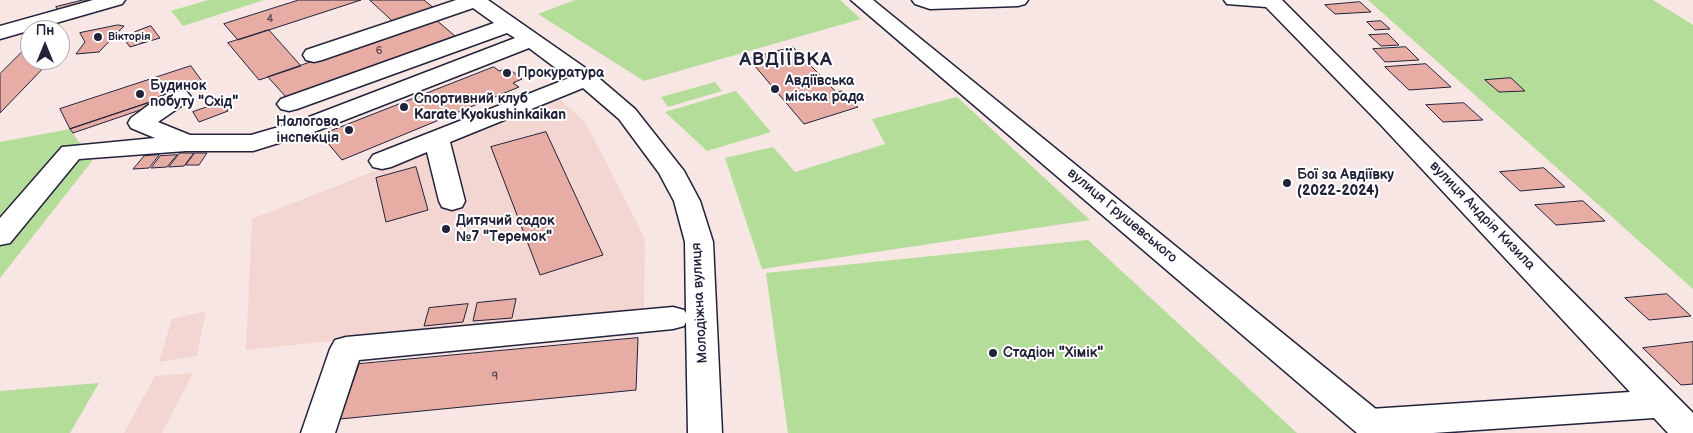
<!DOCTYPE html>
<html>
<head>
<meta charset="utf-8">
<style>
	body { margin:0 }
	#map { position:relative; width:1693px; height:433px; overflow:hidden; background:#f8e6e4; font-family:"Balsamiq Sans",sans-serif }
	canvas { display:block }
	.north { position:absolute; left:20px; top:20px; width:50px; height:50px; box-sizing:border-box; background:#fff; border:1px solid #a7a7b1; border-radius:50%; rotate:0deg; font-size:14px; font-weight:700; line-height:20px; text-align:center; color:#22223b }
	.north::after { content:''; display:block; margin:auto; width:18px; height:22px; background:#22223b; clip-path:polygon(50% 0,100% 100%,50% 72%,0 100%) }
</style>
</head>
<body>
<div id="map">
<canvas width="1693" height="433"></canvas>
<div class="north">Пн</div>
</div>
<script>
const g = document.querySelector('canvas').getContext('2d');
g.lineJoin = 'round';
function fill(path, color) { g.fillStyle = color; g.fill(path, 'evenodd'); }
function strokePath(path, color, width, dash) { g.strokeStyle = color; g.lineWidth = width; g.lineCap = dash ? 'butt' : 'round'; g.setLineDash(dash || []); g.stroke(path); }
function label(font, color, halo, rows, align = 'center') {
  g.font = font + ' "Balsamiq Sans",sans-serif'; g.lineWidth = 4; g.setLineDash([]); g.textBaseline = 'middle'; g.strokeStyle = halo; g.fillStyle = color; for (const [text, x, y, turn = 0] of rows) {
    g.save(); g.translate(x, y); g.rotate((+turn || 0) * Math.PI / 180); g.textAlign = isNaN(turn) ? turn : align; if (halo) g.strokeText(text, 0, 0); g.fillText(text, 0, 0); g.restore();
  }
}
const built = new Path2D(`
	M559 99 586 123 645 239 644 308 246 350 252 219Z
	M206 311 197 356 159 362 172 319Z
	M193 373 162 433H124L155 376Z`);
const green = new Path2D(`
	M208 0H264L183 26 171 11Z
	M575 0H840L861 19 644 81 538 14Z
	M1368 0H1653L1693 25V289Z
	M715 82 722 91 668 107 661 97Z
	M736 91 771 132 707 151 665 112Z
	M957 97 1090 220 762 269 725 158 773 147 795 172 885 144 872 119Z
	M70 129 92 161 0 278V142Z
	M1088 240 1297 433H788L766 273Z
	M99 383 70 433H0V391Z`);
const building = new Path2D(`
	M83 0H107L59 13 56 7Z
	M299 0H361L238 40 224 24Z
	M370 0H424L435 9 395 23Z
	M1360 2 1371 12 1335 14 1325 5Z
	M435 19 455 36 286 97 268 77Z
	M1381 21 1390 29 1375 30 1367 22Z
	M118 25 124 26 99 52 76 54 85 42 80 33Z
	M151 26 160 38 143 43 135 32Z
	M269 30 301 66 259 80 228 43Z
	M1388 34 1399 45 1381 46 1369 35Z
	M137 35 143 43 130 47 124 39Z
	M27 47H30V60H51L0 113V74Z
	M793 47 836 92 842 91 858 107 804 124 749 59Z
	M1406 47 1419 60 1385 62 1373 49Z
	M1426 64 1451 87 1409 90 1385 67Z
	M191 66 204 84 70 129 60 109Z
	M494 67 499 71 508 68 522 79 513 83 519 87 342 160 321 135Z
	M1511 78 1525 91 1499 92 1485 80Z
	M151 102 155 105 73 133 70 129Z
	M222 102 228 111 199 122 193 112Z
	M1464 103 1483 120 1443 122 1426 105Z
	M546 132 603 255 540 275 491 147Z
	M180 153H194L184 166 169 167Z
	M195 153H207L199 165H186Z
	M159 155 149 168 133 169 144 156Z
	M177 155 167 167 151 168 160 156Z
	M416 167 428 210 386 222 376 178Z
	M1544 168 1565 187 1520 191 1500 172Z
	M1583 201 1605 221 1556 225 1535 205Z
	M1667 294 1691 316 1649 320 1625 298Z
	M516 299 512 318 473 321 477 303Z
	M468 304 463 322 424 326 429 308Z
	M638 338 636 390 340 419 359 364Z
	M1693 342V384L1681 385 1643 348Z`);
const minor = new Path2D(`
	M93 0H125L122 4 0 39V26Z
	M456 0H488L594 74 635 109 684 171 700 201 713 242 722 433H688L686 322 684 326 673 329 359 360 335 433H301L330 349 335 340 346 337 673 307 684 310 686 313 685 242 674 201 659 173 619 119 583 88 450 142 465 201 462 207 452 210 442 207 439 201 427 152 391 167 382 169 373 167 369 161 373 155 569 78 529 48 314 132 253 151H186L79 159 10 243 0 245V218L62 147 155 138 131 128 128 123 131 118C147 107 167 87 187 92L191 97 187 102 158 122 190 135H251L296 122 515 38 507 33 297 109 289 111 281 109 277 104 281 99 494 23 473 8 322 60 314 62 306 60 303 55 306 50Z
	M912 0H1028L1025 4 1018 6 930 9 915 4Z
	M1224 0H1282L1693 413V433H1668L1654 418 1433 433H1358L1353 423 1358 413 1370 409 1630 392 1380 124 1266 7 1227 4Z`);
const major = new Path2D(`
	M851 0H873L1393 423 1398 433H1357Z`);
const markers = [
	[98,37,5,"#22223b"],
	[507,73,5,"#22223b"],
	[775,89,5,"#22223b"],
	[140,94,5,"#22223b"],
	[404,107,5,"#22223b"],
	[349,130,5,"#22223b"],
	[1287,183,5,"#22223b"],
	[446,229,5,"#22223b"],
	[993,353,5,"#22223b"]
];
const numberNames = [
	["4",270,19],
	["6",379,51],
	["9",495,377]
];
const farPoinames = [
	["Вікторія",108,37]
];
const poiNames = [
	["Прокуратура",517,73],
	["Авдіївська",785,81],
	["міська рада",785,97],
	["Будинок",150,86],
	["побуту \"Схід\"",150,102],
	["Спортивний клуб",414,99],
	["Karate Kyokushinkaikan",414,115],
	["Налогова",339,122,"right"],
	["інспекція",339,138,"right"],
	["Бої за Авдіївку",1297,175],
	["(2022-2024)",1297,191],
	["Дитячий садок",456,221],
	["№7 \"Теремок\"",456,237],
	["Стадіон \"Хімік\"",1003,353]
];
const streetNames = [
	["вулиця Грушевського",1122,216,40],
	["вулиця Андрія Кизила",1482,216,46],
	["Молодіжна вулиця",700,303,-93]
];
const districtNames = [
	["АВДІЇВКА",786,60]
];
fill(built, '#f3d5d1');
fill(green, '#b4dd99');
fill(building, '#e7ada4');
strokePath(building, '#22223b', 1);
strokePath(minor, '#22223b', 3);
strokePath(major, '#22223b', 3);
fill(minor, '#fff');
fill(major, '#fff');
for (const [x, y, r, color] of markers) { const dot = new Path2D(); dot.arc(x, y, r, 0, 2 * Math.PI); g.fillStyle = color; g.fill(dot); strokePath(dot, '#fff', 2); }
label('11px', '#534555', null, numberNames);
label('bold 11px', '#22223b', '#fff', farPoinames, 'left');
label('bold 14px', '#22223b', '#fff', poiNames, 'left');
label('14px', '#22223b', '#fff', streetNames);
g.letterSpacing = '1px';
label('bold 19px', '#22223b', '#fff', districtNames);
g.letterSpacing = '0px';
</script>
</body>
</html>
